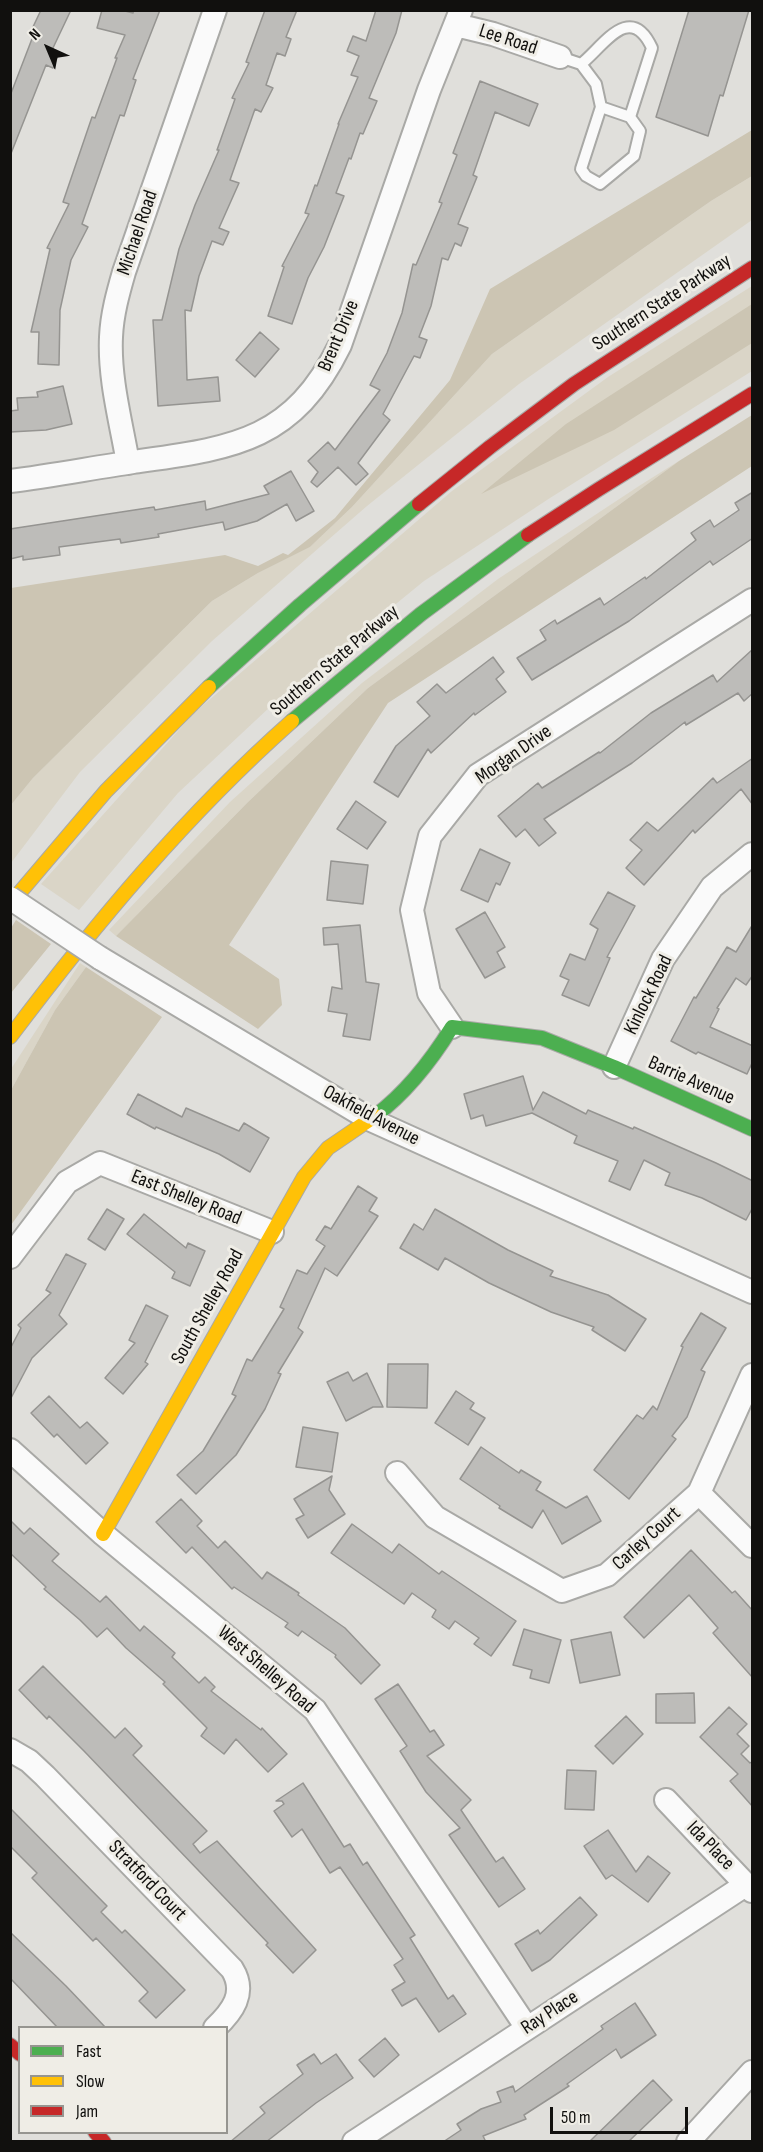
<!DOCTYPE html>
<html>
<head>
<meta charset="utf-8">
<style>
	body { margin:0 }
	#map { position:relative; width:763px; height:2152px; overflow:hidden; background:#e0dfdb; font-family:"Sofia Sans Condensed",sans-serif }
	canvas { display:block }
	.frame { position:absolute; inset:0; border:12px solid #11100e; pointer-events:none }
	.legend { position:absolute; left:18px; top:2026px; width:210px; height:108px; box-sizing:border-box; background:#efede6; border:2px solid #969590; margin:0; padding:8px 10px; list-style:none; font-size:18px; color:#11100e }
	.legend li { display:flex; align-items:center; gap:12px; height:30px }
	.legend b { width:30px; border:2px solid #969590 }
	.north { position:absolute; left:18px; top:18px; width:60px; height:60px; -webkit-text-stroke:4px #efede6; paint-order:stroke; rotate:316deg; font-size:16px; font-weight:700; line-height:24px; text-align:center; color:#11100e }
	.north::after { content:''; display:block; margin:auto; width:21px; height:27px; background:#11100e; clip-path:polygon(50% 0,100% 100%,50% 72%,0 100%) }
	.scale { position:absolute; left:550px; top:2107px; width:138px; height:27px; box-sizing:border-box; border:3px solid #11100e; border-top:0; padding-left:8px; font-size:18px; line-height:21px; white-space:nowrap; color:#11100e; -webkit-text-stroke:4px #efede6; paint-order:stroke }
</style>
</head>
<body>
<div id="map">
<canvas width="763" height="2152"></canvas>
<div class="frame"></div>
<ul class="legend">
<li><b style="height:8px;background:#4caf50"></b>Fast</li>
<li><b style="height:8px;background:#ffc107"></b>Slow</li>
<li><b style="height:8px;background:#c62828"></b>Jam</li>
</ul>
<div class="north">N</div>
<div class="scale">50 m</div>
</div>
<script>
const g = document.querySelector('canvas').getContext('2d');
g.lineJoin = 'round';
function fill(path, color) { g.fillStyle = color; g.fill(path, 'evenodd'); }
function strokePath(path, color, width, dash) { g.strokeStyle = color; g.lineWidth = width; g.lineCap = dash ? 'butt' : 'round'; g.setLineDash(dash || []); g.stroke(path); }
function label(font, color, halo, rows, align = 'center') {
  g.font = font + ' "Sofia Sans Condensed",sans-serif'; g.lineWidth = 6; g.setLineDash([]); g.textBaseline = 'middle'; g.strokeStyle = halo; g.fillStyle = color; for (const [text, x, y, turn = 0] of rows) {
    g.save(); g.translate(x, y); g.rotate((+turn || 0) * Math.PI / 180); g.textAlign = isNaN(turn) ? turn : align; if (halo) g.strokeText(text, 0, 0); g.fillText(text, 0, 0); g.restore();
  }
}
const green = new Path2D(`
	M752 176V220L519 384 367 506 212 641 80 772 11 863V805L33 778 212 601 258 573 310 547 352 507 492 354 711 201Z
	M752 286V371L550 498 424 581 271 706 178 793 79 910 41 884 194 713 452 491 608 377Z
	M752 415 679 461 368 688 248 802 116 936 109 930 230 802 362 683 498 579 639 486Z
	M80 963 86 967 55 1010 11 1090V1069Z`);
const forest = new Path2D(`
	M752 130V176L711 201 492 354 352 507 310 547 258 573 212 601 33 778 11 805V588L225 555 258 566 283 553 288 555 335 518 450 380 490 289Z
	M752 304V343L614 430 481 494 566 424Z
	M752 415V466L388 703 229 945 279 979 282 1005 258 1029 116 936 248 802 368 688 679 461Z
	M16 920 51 944 11 993V928Z
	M86 967 162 1017 11 1225V1090L55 1010Z`);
const building = new Path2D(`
	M41 10H71L52 50 59 53 53 68 46 65 10 156V96L35 31 32 29Z
	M102 10H121L133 13 134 10H160L133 79 136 80 124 116 120 115 82 224 88 227 71 260 60 310 59 365 38 364 39 332H31L50 249 47 248 69 204 63 202 92 117 95 118 117 58H115L125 35 97 28Z
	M265 10H297L286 37 291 39 285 56 277 53 266 85 273 88 261 112 255 109 230 180 239 183 219 228 229 232 223 245 212 241 199 276 191 311 185 310 187 380 218 377 220 401 158 406 153 320H162L179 249 195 205 219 150H217L235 99 232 98 249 63 246 62Z
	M376 10H402L396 33 369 98 377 101 363 134 360 133 351 159 349 158 336 193 344 196 324 247 308 278 292 324 268 316 284 267 282 266 309 214 305 213 315 185 317 186 339 124H338L358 77 351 75 359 56 347 51 353 36 366 41Z
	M689 10H749L723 96 720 95 708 136 656 117Z
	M480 81 538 104 529 126 495 112 473 175 477 177 458 224 468 228 461 246 455 243 448 260 442 258 431 306 419 337 427 340 420 358 414 356 383 414 390 420 358 463 368 474 356 485 338 467 317 487 311 482 318 472 308 461 328 442 335 450 380 390 370 385 387 353 402 313 413 264 416 265 442 203 439 202 457 155 453 153Z
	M260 332 279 349 255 377 236 360Z
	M63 386 72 424 46 430 10 432V411L18 410 17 398 38 397 37 392Z
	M291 471 314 511 296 521 287 504 257 521 225 530 223 522 158 534 159 537 121 543 120 539 59 547 60 555 23 560V556L10 559V529L154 507 155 510 205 501 206 510 269 494 264 486Z
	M753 492V538L713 565 710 561 629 621 532 680 517 658 546 640 540 630 555 620 557 624 600 598 604 605 645 577 646 579 696 540 691 533 710 520 714 527 739 510 735 503Z
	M753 649V693L744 701 738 693 686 725 685 722 632 763 544 819 556 833 539 846 525 829 516 837 498 816 538 783 542 788 599 752 600 753 651 713 713 675 717 682Z
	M493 657 504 672 496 679 506 692 475 715 474 713 431 753 428 749 398 797 374 782 396 746 430 716 417 702 437 684 446 693Z
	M753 758V805L741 789 695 833 693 830 644 885 626 868 642 850 630 840 647 822 658 831 713 778 717 783Z
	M356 801 386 822 367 849 337 829Z
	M480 849 510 863 500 885 496 883 488 902 461 890Z
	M331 861 368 865 363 904 327 900Z
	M608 892 635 906 607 957 610 958 589 1006 562 995 569 980 560 976 570 954 585 960 598 929 590 924Z
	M485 912 505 947 497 952 505 967 485 978 456 929Z
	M753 924V975L746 985 736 978 717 1008 719 1009 710 1027 753 1046V1061L747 1074 698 1052 696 1054 671 1041 694 997 696 998 727 947 736 952Z
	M360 925 366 982 379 984 370 1040 343 1036 347 1014 328 1011 332 987 342 989 338 944 324 945 323 928Z
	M523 1076 533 1110 543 1092 586 1114 588 1110 633 1129 634 1127 716 1163 753 1181V1207L746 1220 702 1198 665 1185 670 1173 644 1160 630 1190 609 1181 618 1161 574 1143 577 1136 532 1113 486 1126 483 1115 471 1119 464 1094Z
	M138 1094 182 1117 186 1108 239 1131 244 1123 269 1138 250 1172 219 1154 156 1127 155 1129 127 1114Z
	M358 1186 377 1198 369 1211 378 1216 337 1276 325 1268 298 1328 303 1332 278 1373 281 1374 265 1409 236 1455 196 1494 177 1475 203 1451 236 1396 232 1394 247 1359 252 1361 284 1309 280 1307 297 1270 307 1274 325 1246 316 1240 325 1226 331 1229Z
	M107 1209 124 1219 105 1250 88 1239Z
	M435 1209 508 1250 553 1271 550 1276 608 1295 646 1319 625 1351 592 1330 594 1327 551 1312 489 1283 445 1258 438 1270 400 1248 414 1224 423 1230Z
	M144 1214 186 1248 188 1243 205 1251 190 1286 172 1278 175 1272 127 1234Z
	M66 1254 86 1264 59 1315 67 1324 32 1358 10 1400V1349L21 1328 18 1325 51 1293 46 1290Z
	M146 1305 168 1316 145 1362 148 1364 123 1394 105 1378 135 1343 129 1340Z
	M701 1313 726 1328 701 1370 705 1372 687 1417 672 1436 676 1439 629 1499 594 1470 637 1415 643 1419 653 1406 657 1410 683 1347 681 1346Z
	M388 1364H428L427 1408 387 1407Z
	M348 1372 353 1381 367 1373 383 1407H373L346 1421 327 1382Z
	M456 1391 474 1403 470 1409 485 1418 468 1445 435 1423Z
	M49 1396 80 1428 87 1422 108 1443 86 1464 57 1434 54 1437 31 1413Z
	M303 1427 338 1433 332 1472 296 1467Z
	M481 1447 519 1473 521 1470 541 1482 536 1490 566 1508 587 1496 601 1521 562 1544 543 1510 532 1528 499 1508 500 1506 460 1479Z
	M332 1476 329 1490 345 1514 308 1538 296 1519 304 1515 294 1499Z
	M181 1499 202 1521 197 1526 218 1548 225 1541 262 1579 267 1572 299 1593 298 1595 345 1628 380 1665 361 1684 335 1657 336 1655 302 1631 298 1636 285 1627 288 1623 234 1587 232 1589 192 1547 186 1553 156 1522Z
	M10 1520 24 1534 30 1528 59 1554 52 1561 100 1602 106 1596 140 1631 144 1626 175 1653 172 1657 199 1683 205 1677 215 1687 211 1691 261 1730 262 1728 287 1754 268 1772 236 1739 224 1754 201 1736 207 1728 163 1684 165 1682 126 1648 107 1628 97 1637 80 1620 44 1589 46 1587 10 1553Z
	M352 1524 392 1553 399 1544 439 1574 442 1571 516 1621 491 1656 474 1644 479 1638 455 1621 449 1629 432 1617 436 1610 412 1593 404 1604 331 1553Z
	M691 1550 732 1593 735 1591 753 1611V1678L713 1633 718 1628 689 1595 644 1638 624 1617Z
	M524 1629 561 1640 549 1683 530 1678 532 1670 513 1665Z
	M611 1632 620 1675 580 1683 571 1640Z
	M43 1666 115 1738 125 1728 142 1746 133 1755 207 1831 193 1844 200 1853 217 1841 316 1950 293 1973 266 1945 268 1943 84 1751 49 1716 47 1719 19 1690Z
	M398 1684 430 1732 434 1730 444 1745 427 1756 471 1800 461 1810 496 1862 503 1857 525 1889 499 1907 449 1835 460 1828 426 1792 400 1751 407 1746 375 1699Z
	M694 1693 695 1723H656V1694Z
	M729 1707 747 1724 737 1734 749 1746 741 1754 750 1763 753 1761V1807L730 1781 738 1774 700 1737Z
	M626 1716 643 1734 613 1764 595 1746Z
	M567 1770 596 1771 594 1810 565 1809Z
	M303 1783 344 1847 350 1844 363 1865 367 1862 415 1935 410 1938 448 1999 453 1995 466 2014 439 2032 416 1998 402 2006 392 1990 405 1982 394 1965 403 1959 340 1867 330 1873 302 1829 292 1837 274 1811 284 1804 282 1801H276Z
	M10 1808 107 1906 101 1912 122 1933 125 1930 185 1990 156 2018 139 2001 148 1992 96 1938 93 1941 32 1878 37 1873 10 1846Z
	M608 1830 636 1872 648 1856 670 1873 648 1902 612 1875 606 1879 584 1846Z
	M580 1897 597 1915 550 1960 532 1971 515 1944 538 1930 540 1934Z
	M10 1932 66 1986 106 2028H58L10 1978Z
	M635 2003 656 2035 621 2058 616 2049 567 2084 569 2086 524 2115 526 2119 483 2136 486 2142H443L461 2130 457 2124 481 2109 501 2102 497 2092 513 2086 515 2092 603 2029 601 2026Z
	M385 2038 399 2055 374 2077 359 2060Z
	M314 2054 321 2064 336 2054 353 2078 316 2103 266 2142H230L265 2113 260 2107 303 2074 297 2065Z
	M653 2080 672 2100 628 2142H589Z`);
const lane = new Path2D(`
	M560 57 581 64 596 84 601 107 581 169 586 176 600 184 634 156 640 131 630 117 652 48C630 0 602 48 581 64
	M601 107 630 117`);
const street = new Path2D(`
	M456 25 493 34 560 57
	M128 463C121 422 109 379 111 337 112 314 118 293 124 272L215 10
	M10 481C51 476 92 468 133 462 231 448 292 443 340 345L429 90 461 10
	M100 958 371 1120 752 1292
	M452 1027 429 993 412 910 430 836 478 775 752 600
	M614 1067 663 959 712 887 752 854
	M10 1257 67 1182 100 1163 272 1232
	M10 1450 103 1534 315 1710 527 2028
	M397 1473 435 1517 562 1591 607 1575 699 1493 752 1375
	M699 1493 752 1546
	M10 1750 29 1761 45 1776 232 1969C247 1993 232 2012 215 2028
	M666 1800 752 1891
	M354 2142 747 1884
	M688 2142 752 2072`);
const fast = new Path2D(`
	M209 687 300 605 419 504
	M292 721 421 614 528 535
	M375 1116C407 1092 431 1061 452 1027L542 1038 614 1067 752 1129`);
const slow = new Path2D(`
	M10 904 106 791 209 687
	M10 1037C95 924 186 815 292 721
	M103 1534 304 1177 328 1148 375 1116`);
const jam = new Path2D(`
	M419 504 490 447 574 384 752 268
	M528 535 599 489 752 394
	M10 2045 20 2054
	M95 2132 104 2142`);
const streetBridge = new Path2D(`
	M10 898 100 958`);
const streetNames = [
	["Lee Road",508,40,18],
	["Michael Road",138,233,-71],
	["Southern State Parkway",662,303,-33],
	["Brent Drive",339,336,-67],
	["Southern State Parkway",335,661,-40],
	["Morgan Drive",514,755,-35],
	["Kinlock Road",649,995,-64],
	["Barrie Avenue",691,1081,24],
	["Oakfield Avenue",371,1116,28],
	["East Shelley Road",186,1198,22],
	["South Shelley Road",208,1307,-61],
	["Carley Court",647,1539,-42],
	["West Shelley Road",266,1670,41],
	["Ida Place",710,1846,46],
	["Stratford Court",147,1881,46],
	["Ray Place",550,2013,-33]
];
fill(green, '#dad5c7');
fill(forest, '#ccc5b3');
fill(building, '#bdbcb9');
strokePath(building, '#959491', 1.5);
strokePath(lane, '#a9a9a6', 14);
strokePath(street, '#a9a9a6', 26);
strokePath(fast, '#a9a9a6', 16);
strokePath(slow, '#a9a9a6', 16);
strokePath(jam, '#a9a9a6', 16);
strokePath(lane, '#fafafa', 10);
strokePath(street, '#fafafa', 22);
strokePath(fast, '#4caf50', 14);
strokePath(slow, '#ffc107', 14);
strokePath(jam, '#c62828', 14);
strokePath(streetBridge, '#a9a9a6', 26, []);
strokePath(streetBridge, '#fafafa', 22);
label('20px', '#11100e', '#efede6', streetNames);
</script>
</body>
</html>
